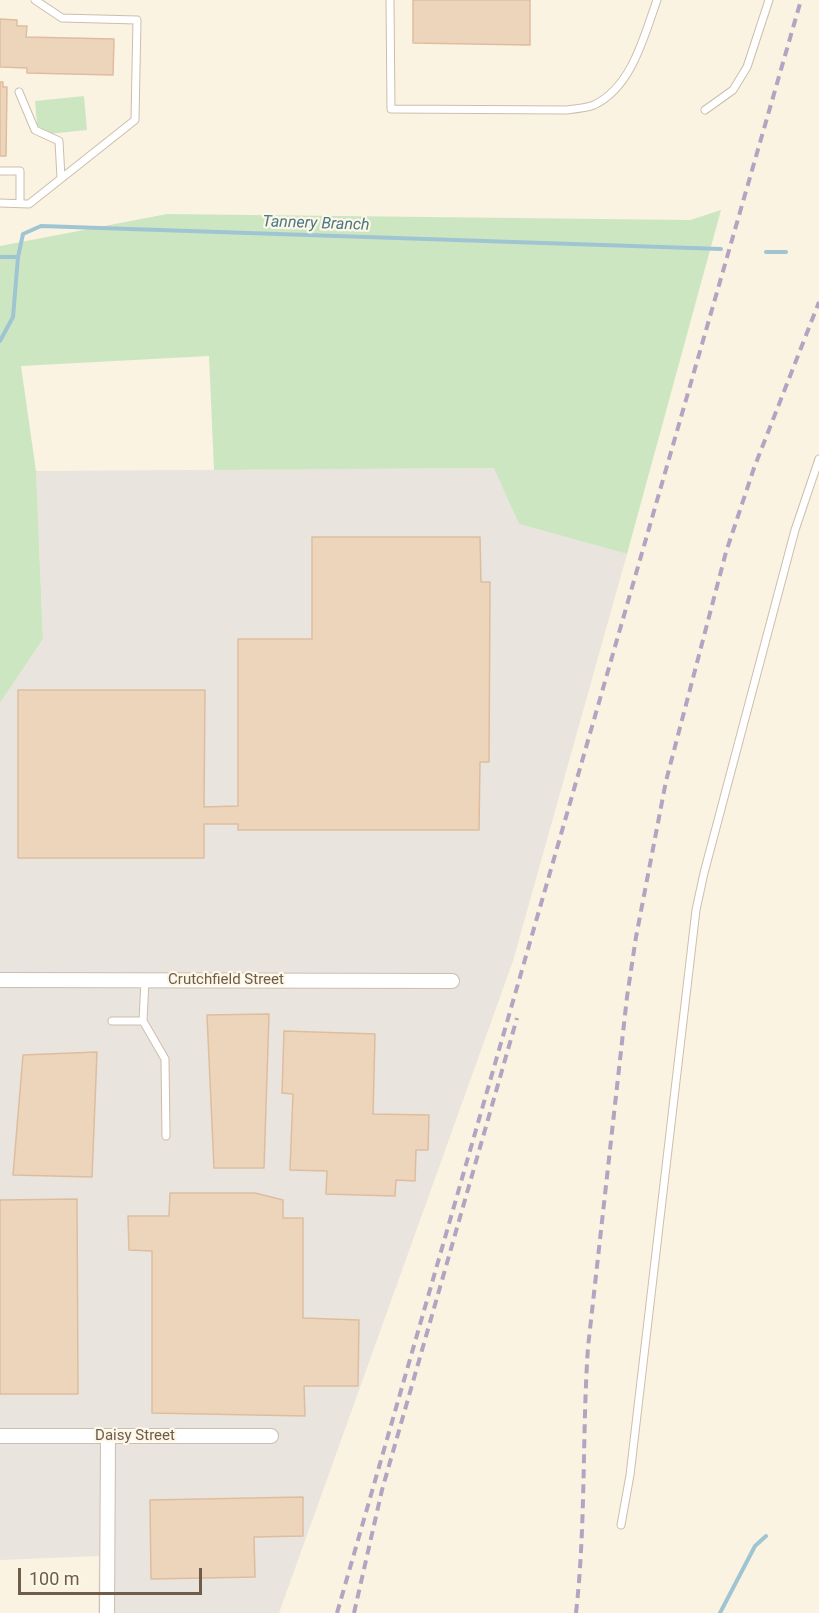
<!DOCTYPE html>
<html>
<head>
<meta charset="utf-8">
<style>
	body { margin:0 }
	#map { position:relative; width:819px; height:1613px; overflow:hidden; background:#faf3e2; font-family:Roboto,sans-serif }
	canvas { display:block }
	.scale { position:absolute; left:18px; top:1568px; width:184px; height:27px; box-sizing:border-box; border:3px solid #6f5c4b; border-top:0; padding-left:8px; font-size:18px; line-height:21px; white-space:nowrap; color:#6f5c4b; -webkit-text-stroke:4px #fdf7e7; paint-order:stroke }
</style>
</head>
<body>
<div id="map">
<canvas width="819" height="1613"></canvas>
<div class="scale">100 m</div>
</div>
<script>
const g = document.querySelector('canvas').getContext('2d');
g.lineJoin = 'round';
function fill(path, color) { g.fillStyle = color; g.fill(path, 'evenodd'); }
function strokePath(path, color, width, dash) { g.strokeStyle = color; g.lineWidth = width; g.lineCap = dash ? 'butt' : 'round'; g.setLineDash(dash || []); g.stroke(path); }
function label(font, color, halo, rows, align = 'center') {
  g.font = font + ' Roboto,sans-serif'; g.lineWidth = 4.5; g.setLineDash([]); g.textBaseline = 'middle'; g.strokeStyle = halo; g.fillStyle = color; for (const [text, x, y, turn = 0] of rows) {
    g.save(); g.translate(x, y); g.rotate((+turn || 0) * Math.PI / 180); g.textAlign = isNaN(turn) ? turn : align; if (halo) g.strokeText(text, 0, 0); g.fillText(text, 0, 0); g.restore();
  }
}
const industrial = new Path2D(`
	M495 468 519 524 627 554 513 961 279 1613H98L99 1556 0 1560V703L43 639 36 471Z`);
const green = new Path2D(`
	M84 96 87 130 38 135 35 101Z
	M721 210 627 554 519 524 494 468 214 470 209 356 21 366 36 471 43 639 0 703V246L167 214 690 220Z`);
const stream = new Path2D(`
	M766 252H786
	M0 257H18
	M0 341 13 317 18 257 23 234 41 226 721 249
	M720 1613 755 1546 766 1536`);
const building = new Path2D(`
	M413 0H530V45L413 43Z
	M0 19 17 20V26H27L26 37 114 39 113 75 27 73V68L0 67Z
	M0 82H3V87H7L6 156H0Z
	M312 537H480L481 582H490L489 762H480L479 830H238V824H204V858H18V690H205L204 807 238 806V639H312Z
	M269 1014 264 1168H214L207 1015Z
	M284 1031 375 1034 373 1114 429 1115 428 1150H416L415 1181 396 1180 395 1196 326 1194 327 1171 290 1170 293 1094 282 1093Z
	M97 1052 92 1177 13 1175 23 1055Z
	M170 1193H255L283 1200V1218H303V1318L359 1320 358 1386H304L305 1416 152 1413V1251L129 1250 128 1216H169Z
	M77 1199 78 1394H0V1200Z
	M303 1497V1536L254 1537 255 1577 151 1579 150 1500Z`);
const service = new Path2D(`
	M390 0 391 109 566 110C575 109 586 108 594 105 632 87 644 36 657 0
	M19 92 35 130 59 141 61 178
	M705 110 733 90 747 67 769 0
	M0 171H20V203
	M0 203 29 204 135 120 137 20 62 18 35 0
	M112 1021H143L145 980
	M143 1021 165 1059 166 1136
	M621 1525 630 1475 696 910 704 873 795 530 819 459`);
const minor = new Path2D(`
	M0 980 452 981
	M0 1436H271
	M107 1613 108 1436`);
const rail = new Path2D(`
	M337 1613 801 0
	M354 1613 382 1490 517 1018
	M576 1613C586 1524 582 1436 588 1347L627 997 636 937 666 781 726 552 754 468 819 302`);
const streetNames = [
	["Crutchfield Street",226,980],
	["Daisy Street",135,1436]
];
const waterNames = [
	["Tannery Branch",316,224,2]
];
fill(industrial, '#e9e4dd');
fill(green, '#cde6c2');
strokePath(stream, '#a0c5d2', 4);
fill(building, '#edd5bc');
strokePath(building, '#debd9e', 1.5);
strokePath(service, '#ccbead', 9);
strokePath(minor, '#ccbead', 16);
strokePath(service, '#fff', 7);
strokePath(minor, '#fff', 14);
strokePath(rail, '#b6a2c1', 4, [9, 6]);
label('15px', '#6f5c4b', '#fdf7e7', streetNames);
label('italic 16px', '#4a7787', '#fdf7e7', waterNames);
</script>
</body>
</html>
